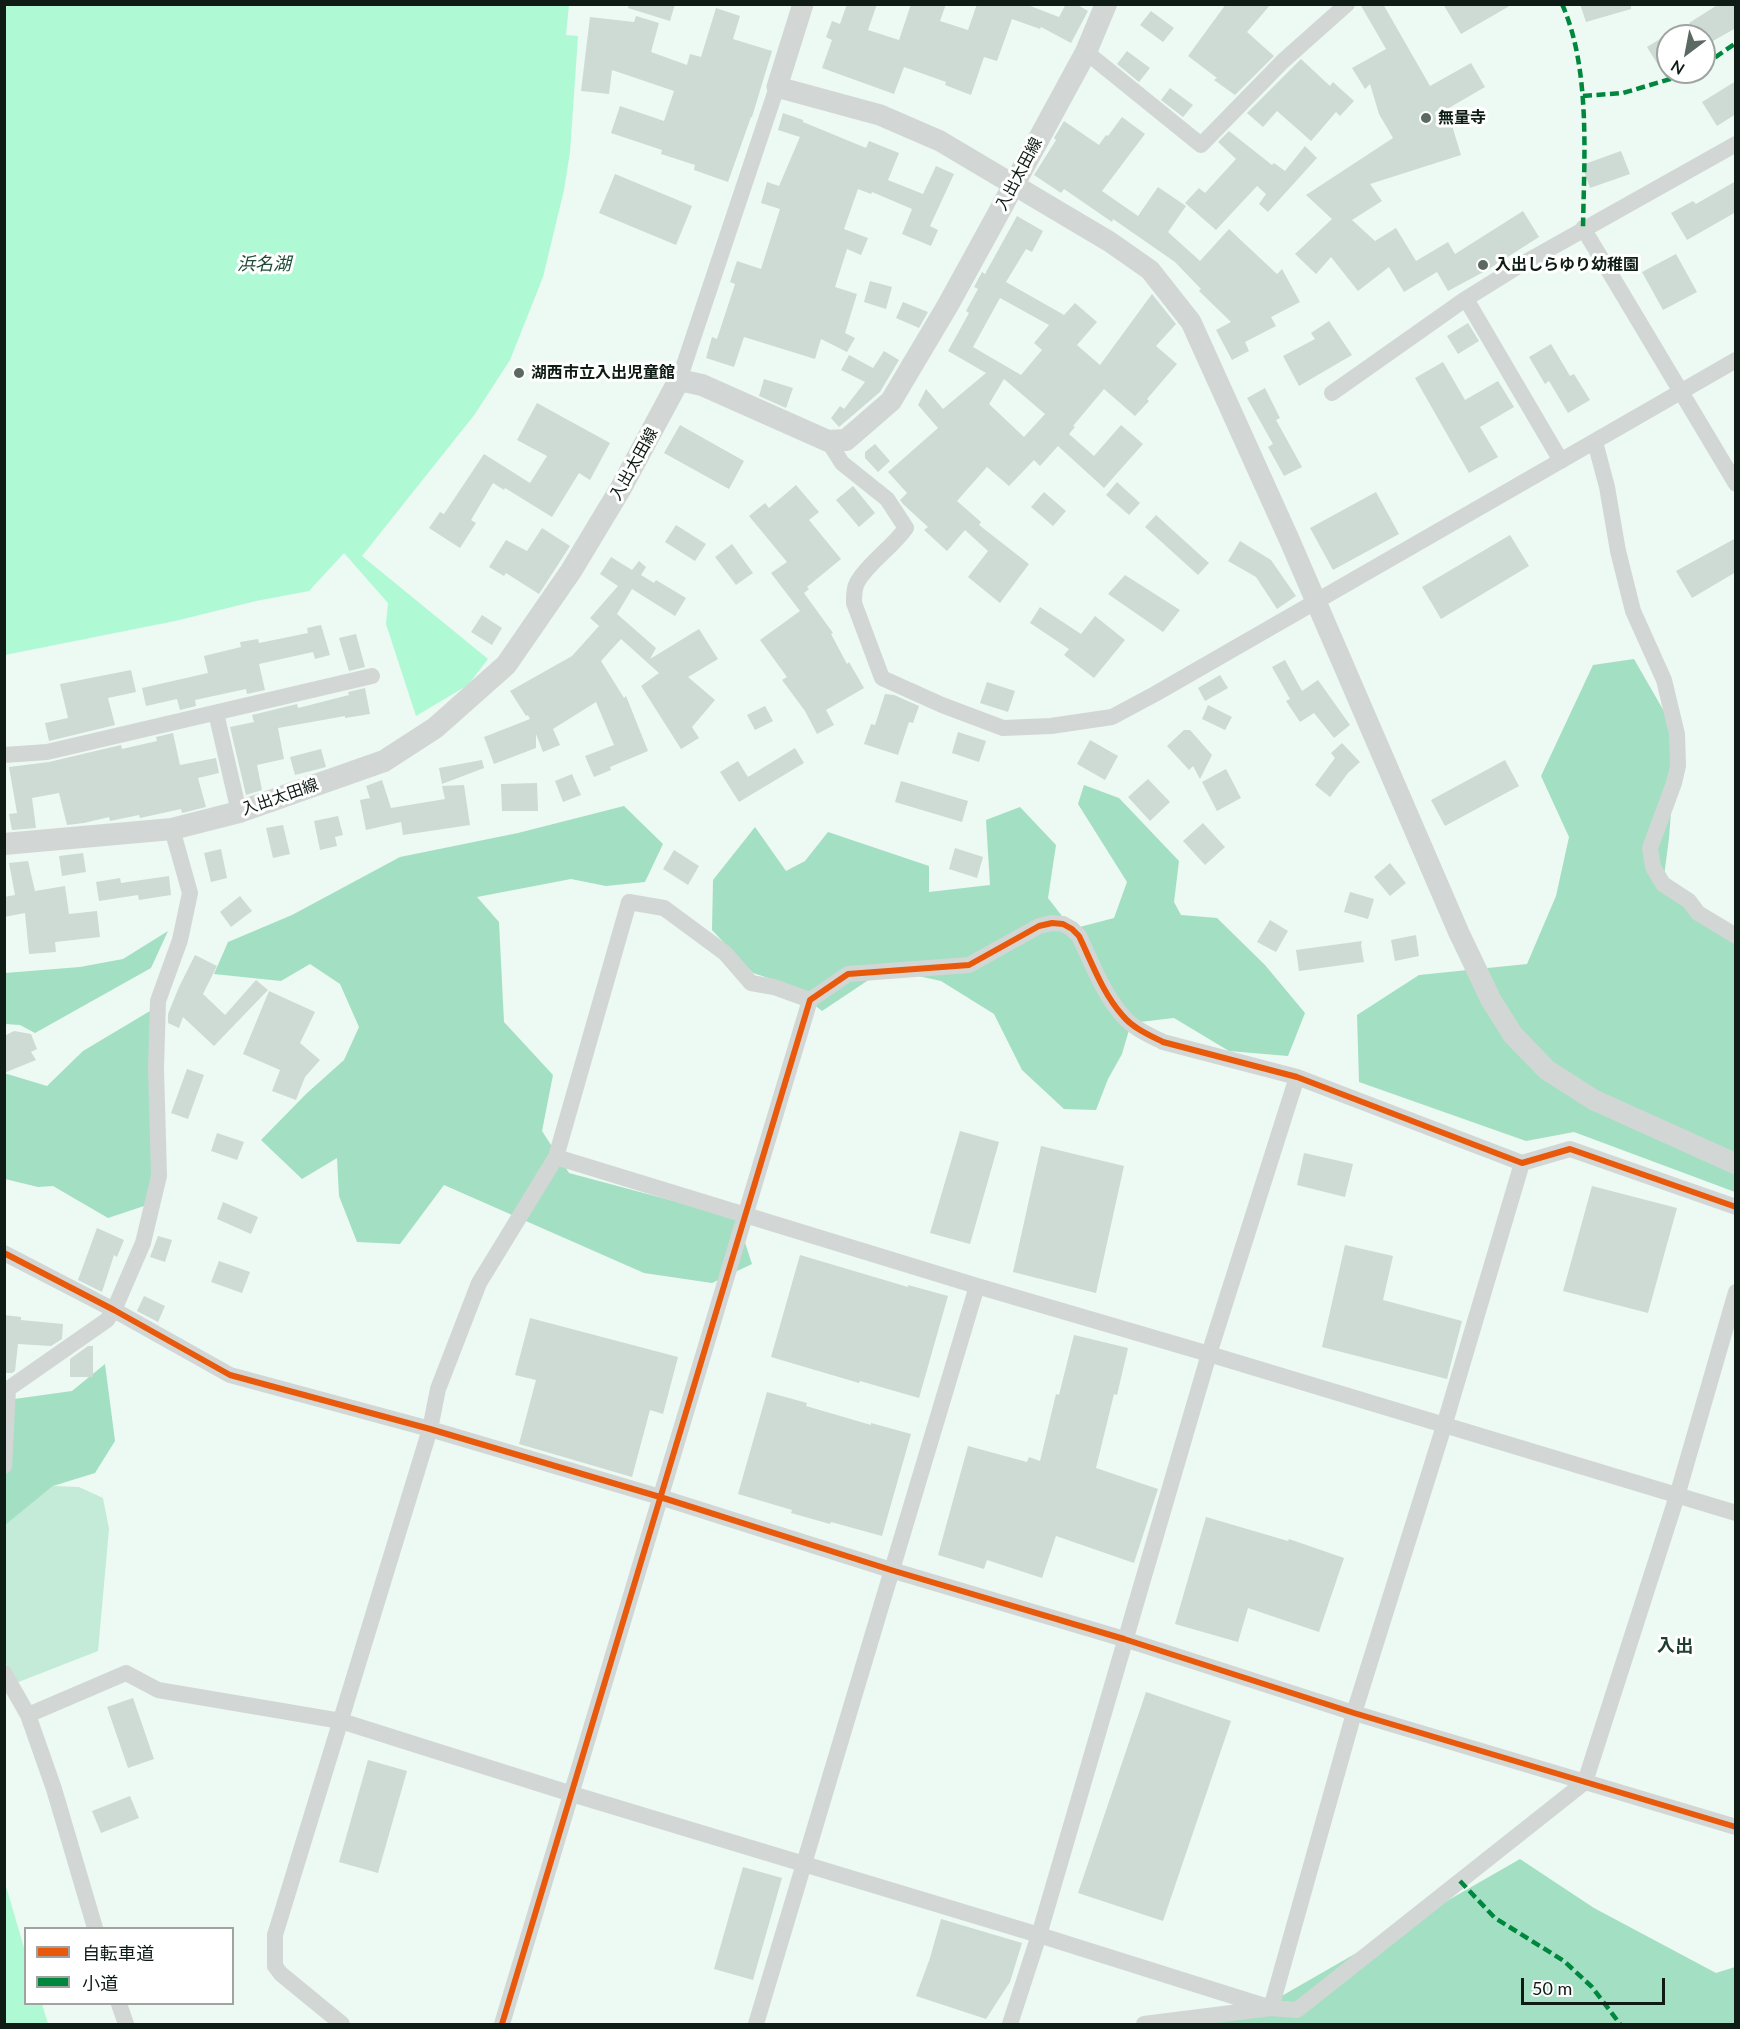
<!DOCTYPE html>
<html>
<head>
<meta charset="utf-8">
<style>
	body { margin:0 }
	#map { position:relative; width:1740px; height:2029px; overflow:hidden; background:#edf9f3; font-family:Lato,"Noto Sans JP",sans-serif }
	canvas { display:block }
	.frame { position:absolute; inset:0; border:6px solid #0e1c15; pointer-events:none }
	.legend { position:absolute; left:24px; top:1927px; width:210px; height:78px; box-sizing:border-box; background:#fff; border:2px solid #9fa4a1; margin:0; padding:8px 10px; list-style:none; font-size:18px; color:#0e1c15 }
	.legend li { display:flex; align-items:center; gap:12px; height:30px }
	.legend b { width:30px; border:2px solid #9fa4a1 }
	.north { position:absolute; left:1656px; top:24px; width:60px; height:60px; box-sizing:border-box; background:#fff; border:2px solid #9fa4a1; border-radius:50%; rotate:212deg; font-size:16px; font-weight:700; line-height:24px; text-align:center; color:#0e1c15 }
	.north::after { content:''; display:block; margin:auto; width:21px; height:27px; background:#5c6963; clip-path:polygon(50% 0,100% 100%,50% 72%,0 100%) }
	.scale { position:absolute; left:1521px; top:1978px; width:144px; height:27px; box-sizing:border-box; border:3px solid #0e1c15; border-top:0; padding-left:8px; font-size:18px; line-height:21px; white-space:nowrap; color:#0e1c15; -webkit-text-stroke:4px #fff; paint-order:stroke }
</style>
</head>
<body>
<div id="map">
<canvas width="1740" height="2029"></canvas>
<div class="frame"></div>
<ul class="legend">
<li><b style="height:8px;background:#e8590c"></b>自転車道</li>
<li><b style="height:8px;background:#00873e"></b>小道</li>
</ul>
<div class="north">N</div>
<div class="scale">50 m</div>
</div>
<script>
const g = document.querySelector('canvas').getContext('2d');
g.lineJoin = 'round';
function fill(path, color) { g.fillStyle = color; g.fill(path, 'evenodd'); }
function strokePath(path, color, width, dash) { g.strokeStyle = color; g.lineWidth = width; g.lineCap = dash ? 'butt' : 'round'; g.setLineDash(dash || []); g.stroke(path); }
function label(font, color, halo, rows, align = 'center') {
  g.font = font + ' Lato,"Noto Sans JP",sans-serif'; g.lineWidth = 6; g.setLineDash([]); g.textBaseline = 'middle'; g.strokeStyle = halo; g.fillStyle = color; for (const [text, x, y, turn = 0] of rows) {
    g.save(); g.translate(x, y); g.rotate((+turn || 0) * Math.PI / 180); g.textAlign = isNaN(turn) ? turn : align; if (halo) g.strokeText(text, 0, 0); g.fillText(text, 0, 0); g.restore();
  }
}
const green = new Path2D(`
	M53 1486 79 1487 103 1498 109 1529 98 1651 16 1683 5 1662 4 1525Z`);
const forest = new Path2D(`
	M1634 659 1677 734 1669 838 1663 884 1735 929V1192L1574 1132 1526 1141 1359 1082 1357 1015 1419 975 1527 964 1556 896 1569 837 1541 776 1593 665Z
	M1084 785 1119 798 1179 861 1174 902 1181 915 1217 918 1265 965 1305 1013 1288 1056 1229 1051 1174 1018 1131 1023 1122 1054 1108 1079 1096 1110 1064 1109 1022 1070 994 1014 941 981 895 971 867 981 822 1011 787 984 753 973 712 930 713 880 755 827 786 871 805 861 828 832 929 866V892L990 885 986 820 1020 807 1056 845 1048 898 1072 929 1114 918 1127 882 1078 804Z
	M624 806 663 844 645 882 606 886 571 879 477 897 499 922 504 1022 553 1075 542 1131 569 1173 737 1218 752 1264 712 1283 644 1273 444 1185 400 1244 357 1242 339 1196 337 1158 302 1179 261 1140 306 1094 344 1060 359 1027 340 984 310 964 281 981 214 974 228 942 292 915 400 857 518 833Z
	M168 931 151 968 35 1033 20 1025 5 1024V973L80 967 123 959Z
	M150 1011 158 1148 147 1205 108 1218 53 1186 38 1187 5 1179 4 1073 47 1086 83 1051Z
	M105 1364 115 1441 95 1473 53 1486 5 1525 4 1435 7 1400 72 1391Z
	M1520 1859 1594 1908 1716 1973 1735 1967V2024H1134L1259 2009Z`);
const water = new Path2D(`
	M4 5H569L566 35 578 36 570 152 564 190 543 277 510 360 475 414 362 556 488 659 468 685 416 716 386 624 388 603 344 553 309 591 256 601 175 621 5 655Z
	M5 1883 25 1951 26 2004H42L48 2024H5Z`);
const building = new Path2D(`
	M629 4H675L670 21 628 8Z
	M847 4H877L868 30 899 40 911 4H946L940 21 968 30 977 4H1025L1059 17 1066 4H1076L1088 11 1071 43 1041 27 1040 29 1012 19 997 61 984 57 971 95 945 85 946 82 904 67 894 94 822 68 832 40 826 37 832 21 840 24Z
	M1226 4H1271L1247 32 1274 56 1235 95 1214 80 1217 78 1188 56Z
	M1360 4H1383L1430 86 1471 63 1485 87 1447 109 1461 155 1370 184 1382 201 1352 220 1375 241 1396 228 1416 261 1448 242 1455 254 1523 211 1539 237 1487 270 1448 291 1437 272 1404 292 1389 267 1358 291 1331 257 1316 274 1295 254 1332 219 1306 195 1393 138 1379 114 1370 84 1365 89 1352 68 1386 49Z
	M1443 4H1513L1461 34Z
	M1580 4H1631V9L1586 22Z
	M1719 4H1736V28L1704 46V36H1697L1689 23Z
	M716 8 740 16 733 39 772 51 752 117H751L728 182 694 170 695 165 661 154 662 150 611 133 620 106 664 121 674 91 612 70 609 94 581 91 590 17 634 22 636 16 659 23 651 52 687 65 690 54 701 57Z
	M1151 11 1174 28 1163 42 1140 25Z
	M1668 34V81L1647 47Z
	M1127 51 1150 68 1139 82 1117 64Z
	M1301 59 1330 86 1333 82 1354 101 1340 116 1336 112 1311 141 1277 111 1263 127 1247 113Z
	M1736 81V114L1717 126 1702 102Z
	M1170 88 1193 105 1183 117 1161 100Z
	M783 113 803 120V122L866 148 869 141 899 153 888 180 923 194 936 166 954 174 930 226 938 230 931 246 902 234 912 209 872 192 871 194 858 189 844 229 868 238 861 255 847 249 835 287 857 294 845 333 855 338 847 352 821 339 815 359 744 337 734 367 706 358 712 337 717 339 735 284 730 282 737 261 761 269 780 209 761 203 767 182 779 186 800 137 778 130Z
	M1122 117 1145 134 1102 191 1138 216 1158 187 1186 206 1168 232 1200 261 1229 229 1277 274 1282 269 1300 302 1271 317 1276 326 1245 342 1249 351 1232 360 1216 330 1231 322 1199 291 1201 289 1175 262 1113 219 1112 222 1064 189 1061 193 1034 175 1056 140 1054 138 1064 121 1099 145 1106 135 1108 136Z
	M1229 131 1272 165 1274 163 1285 171 1305 146 1317 158 1268 212 1259 204 1266 194 1257 186 1216 230 1185 203 1199 188 1205 193 1236 159 1218 142Z
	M1621 151 1630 174 1590 188 1582 165Z
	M615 174 692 206 676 245 599 213Z
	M1736 181V212L1687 240 1671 213 1693 201 1696 204Z
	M1017 216 1043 231 1032 252 1026 249 1006 282 1064 315 1075 303 1097 322 1077 345 1100 365 1152 294 1176 324 1156 346 1177 364 1147 399 1149 401 1135 416 1104 389 1073 426 1075 427 1069 434 1094 456 1121 425 1143 444 1104 488 1058 446 1040 466 1034 460 1009 486 987 467 957 501 981 522 979 525 1029 564 1000 603 968 577 988 551 965 530 947 551 924 530 928 527 903 504 900 500 907 493 888 472 938 428 918 405 926 389 943 409 986 373 948 351 969 313 966 311 978 289 974 287 982 272 985 274ZM1000 298 1049 325 1034 343 1042 350 1021 375 973 347ZM1004 379 1045 414 1024 437 989 404Z
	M1676 254 1697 292 1663 310 1642 272Z
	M870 281 892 287 886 309 864 302Z
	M903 302 928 312 919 328 896 318Z
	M1329 321 1352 355 1299 386 1283 356 1315 339 1311 333Z
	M1468 323 1479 341 1458 354 1447 336Z
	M1551 344 1570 376 1574 374 1590 400 1568 413 1549 381 1545 384 1529 357Z
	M884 351 899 360 880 392 839 427 831 418 840 406 844 409 865 382 841 370 849 355 873 368Z
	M1443 362 1465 400 1498 381 1514 407 1480 427 1498 457 1469 473 1415 378Z
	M764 379 793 388 786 408 759 396Z
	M1265 388 1280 418 1276 420 1302 467 1284 476 1268 447 1273 444 1247 398Z
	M537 403 610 443 590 480 579 473 552 517 505 488 504 490 493 483 471 520 476 523 460 548 429 528 440 512 444 514 484 454 530 483 547 456 517 440Z
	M680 425 744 461 729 489 664 453Z
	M875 444 890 461 878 472 865 458V452Z
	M1117 482 1140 503 1129 515 1106 495Z
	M796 485 819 512 809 520 841 559 807 587 809 589 804 593 833 633 831 634 847 664 849 662 864 688 826 710 834 725 817 734 805 711 782 680 787 677 760 640 800 611 771 573 787 562 749 516 765 503 769 508Z
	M853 486 875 513 859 527 836 500Z
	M1044 492 1066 511 1053 526 1031 507Z
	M1376 492 1399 534 1333 570 1310 528Z
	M1156 515 1209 563 1198 575 1145 527Z
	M676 525 706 544 695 561 665 542Z
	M542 528 570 546 539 594 506 573 504 576 489 567 506 540 527 551Z
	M1510 535 1529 566 1441 619 1422 587Z
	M1736 538V572L1692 598 1676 571Z
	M1240 541 1271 560 1296 596 1277 609 1256 577 1228 561Z
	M732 544 753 573 736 585 715 557Z
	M611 557 632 570 639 561 646 567 641 575 654 583 656 580 686 598 675 616 632 589 617 614 656 648 650 659 699 629 718 659 688 677 715 700 692 727 699 738 681 749 641 686 659 673 621 639 601 661 624 698 626 696 648 751 610 767 611 770 594 777 585 756 614 745 596 702 553 729 560 745 543 752 536 734V748L494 764 484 737 530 719 528 715 526 716 510 691 572 656 599 626 590 618 618 586 600 574Z
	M1125 575 1180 610 1163 632 1108 594Z
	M1040 607 1081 634 1095 616 1125 640 1094 678 1064 655 1069 649 1030 623Z
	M482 615 502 628 492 645 471 632Z
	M321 625 330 655 315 659 313 652 259 664 265 690 247 694 246 689 195 700 196 706 180 710 177 699 146 706 142 688 208 673 204 656 241 647 240 642 258 639 259 643 308 633 307 628Z
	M356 634 365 667 349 671 339 638Z
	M1285 660 1302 691 1318 680 1350 725 1334 738 1314 713 1300 722 1286 701 1290 699 1272 667Z
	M131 670 136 692 108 698 115 725 49 741 45 723 68 718 60 684Z
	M1220 675 1228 688 1205 701 1198 688Z
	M987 682 1015 691 1008 712 980 703Z
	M365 688 370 714 345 718V716L278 728 284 759 257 765 262 790 246 795 230 727 254 722 252 715 297 704 298 708 349 695 348 692Z
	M885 694 894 695 919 706 913 723 909 722 898 755 864 744 871 724 875 725Z
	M1208 705 1232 717 1225 730 1202 719Z
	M765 706 773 721 755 730 747 715Z
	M1184 730H1190L1212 755 1200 779 1193 766 1189 770 1167 746Z
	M958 732 986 741 979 762 952 753Z
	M173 733 180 765 216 758 219 773 198 778 206 807 182 813 181 809 140 818 139 815 110 821 109 817 84 823 67 825 59 793 32 798 36 828 12 830 9 814 17 813 9 767 49 762 121 745 122 749 157 741 156 737Z
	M1090 740 1118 756 1105 780 1077 764Z
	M1342 743 1360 762 1348 773 1330 797 1315 785 1335 758 1331 753Z
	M795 748 804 763 739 802 720 772 738 761 748 777Z
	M321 749 326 767 295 775 290 757Z
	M482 760 484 768 442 784 439 768Z
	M1505 760 1519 786 1445 826 1431 800Z
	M1226 769 1241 798 1217 811 1202 782Z
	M572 774 581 795 563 802 555 781Z
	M1148 779 1170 802 1150 821 1128 797Z
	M382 780 391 808 445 799 442 786 464 785 470 825 403 835 401 822 366 830 360 800 370 798 366 786Z
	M901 781 968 801 962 822 895 802Z
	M537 783 538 811H502L501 784Z
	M338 816 343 835 335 837 337 846 320 850 314 821Z
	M1203 823 1225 847 1205 865 1183 841Z
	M283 825 290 854 273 858 266 828Z
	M955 848 983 857 977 878 949 869Z
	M221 849 227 878 211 882 204 853Z
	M674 850 699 866 688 885 663 869Z
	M83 853 86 872 62 876 59 856Z
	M28 861 35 891 65 886 69 914 97 911 100 937 55 942 56 952 29 954 25 913 4 917V897L15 895 9 863Z
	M1390 863 1406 883 1390 896 1374 877Z
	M169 876 171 895 139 900 138 895 99 901 96 882 120 878 121 883Z
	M1350 892 1374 899 1368 919 1344 912Z
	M240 896 252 911 231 927 220 912Z
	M1270 920 1288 931 1276 952 1257 942Z
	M1416 935 1419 956 1395 961 1391 940Z
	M1362 941 1361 945 1364 962 1299 971 1296 950Z
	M195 955 217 966 203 994 225 1015 256 980 268 990 214 1046 183 1017 179 1028 168 1023V1014L179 987Z
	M269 991 315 1012 300 1043 320 1060 305 1077 296 1100 272 1091 280 1070 243 1054Z
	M14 1031 31 1034 37 1049 31 1052 36 1060 4 1073V1036Z
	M187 1069 204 1075 188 1119 171 1113Z
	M960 1131 999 1142 970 1244 930 1233Z
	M217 1133 244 1142 237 1160 211 1151Z
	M1041 1146 1124 1166 1096 1293 1013 1272Z
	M1304 1153 1353 1164 1345 1197 1297 1185Z
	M1592 1186 1677 1208 1648 1313 1563 1291Z
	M223 1202 258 1217 251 1234 217 1219Z
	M97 1228 124 1240 117 1257 114 1255 102 1292 78 1280Z
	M158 1236 172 1240 165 1262 150 1257Z
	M1345 1245 1393 1256 1383 1300 1462 1321 1447 1379 1322 1347Z
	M800 1255 908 1287V1285L948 1296 919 1398 860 1381 859 1383 771 1357Z
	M219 1261 250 1272 242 1293 211 1282Z
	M144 1296 165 1306 158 1322 137 1311Z
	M4 1315 21 1317V1320L63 1324 62 1339 51 1346 18 1344 15 1371 12 1373H4Z
	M530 1318 678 1357 663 1414 650 1410 632 1477 519 1444 536 1380 515 1375Z
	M1074 1335 1128 1348 1117 1395 1114 1394 1096 1468 1158 1489 1134 1563 1056 1536 1042 1578 987 1560 984 1569 938 1555 968 1446 1027 1462 1029 1457 1040 1461 1056 1394 1059 1395Z
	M88 1346H93V1377H70V1359Z
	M767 1392 807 1403 806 1406 871 1425V1423L911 1434 882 1536 831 1522 830 1524 791 1513 792 1510 738 1494Z
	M1206 1517 1288 1541 1289 1539 1344 1558 1319 1632 1248 1608 1238 1642 1175 1624Z
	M1146 1692 1231 1721 1163 1921 1078 1893Z
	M133 1698 154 1759 128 1768 107 1707Z
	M368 1760 407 1771 378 1873 339 1862Z
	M130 1796 139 1818 101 1833 92 1811Z
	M743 1867 782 1878 753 1980 714 1969Z
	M941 1919 1022 1943 1010 1982 986 2019 916 1996 930 1958Z`);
const minor = new Path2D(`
	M1086 52 1201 145 1283 61 1347 4
	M1583 228 1736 484
	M1466 299 1561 461
	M679 380 777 87
	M1332 393 1464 300 1517 267 1736 144
	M828 441 842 463 887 499 906 528C892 548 870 561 858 581 854 587 854 596 854 603L882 678 942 705 1003 728 1051 726 1112 717 1155 694 1736 360
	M1595 442 1607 487 1618 551 1633 611 1664 680 1677 734 1678 766 1674 783 1650 848 1653 867 1663 884 1689 901 1698 913 1736 936
	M216 713 239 812
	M4 755 47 752 372 676
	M556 1157 977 1286 1209 1354 1736 1513
	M4 1253 114 1310 230 1375 430 1429 660 1497 891 1570 1124 1639 1354 1713 1736 1827
	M4 1388 8 1389 107 1320 114 1310 143 1243 159 1176 156 1068 158 1001 180 940 190 893 172 829
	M4 1466 8 1389
	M4 1673 28 1715 54 1789 95 1928
	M28 1715 126 1673 158 1690 341 1721 572 1794 1039 1935 1271 2008
	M119 2004 126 2024
	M1271 2008 1354 1713 1444 1426 1522 1163
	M342 2024 281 1974 275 1966V1935L430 1429 438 1389 479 1283 556 1157 629 902 664 908 725 953 751 983 774 987 810 1000
	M502 2024 810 1000 848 974 969 965 1039 926 1052 923 1063 924 1072 929 1079 936C1092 963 1103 994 1123 1016 1133 1028 1149 1035 1163 1042L1297 1077 1522 1163 1570 1149 1736 1207
	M756 2024 977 1286
	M1010 2024 1039 1935 1209 1354 1297 1077
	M1144 2024 1271 2008 1297 2010 1585 1782 1677 1496 1736 1292`);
const tertiary = new Path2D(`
	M803 4 777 87 880 115 940 141 1110 242 1150 270 1191 322 1289 539 1459 933 1491 1000 1513 1035 1547 1070 1594 1100 1736 1164`);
const secondary = new Path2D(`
	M4 844 172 829 239 812 384 761 435 728 506 665 571 571 621 488 679 380 702 385 828 441 846 440 891 401 948 305 993 223 1086 52 1106 4`);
const quiet = new Path2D(`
	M1562 4C1591 69 1584 159 1583 228
	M1704 65 1736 43
	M1583 96 1623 93 1694 72
	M1460 1881 1495 1918 1564 1961 1592 1987 1620 2024`);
const cycleway = new Path2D(`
	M4 1253 114 1310 230 1375 430 1429 660 1497 891 1570 1124 1639 1354 1713 1736 1827
	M502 2024 810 1000 848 974 969 965 1039 926 1052 923 1063 924 1072 929 1079 936C1092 963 1103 994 1123 1016 1133 1028 1149 1035 1163 1042L1297 1077 1522 1163 1570 1149 1736 1207`);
const markers = [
	[1426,118,6,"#5c6963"],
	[1483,265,6,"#5c6963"],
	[519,373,6,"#5c6963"]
];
const poiNames = [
	["無量寺",1438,118],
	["入出しらゆり幼稚園",1495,265],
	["湖西市立入出児童館",531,373]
];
const streetNames = [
	["入出太田線",1019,174,-62],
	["入出太田線",634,464,-61],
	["入出太田線",280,797,-19]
];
const waterNames = [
	["浜名湖",264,264]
];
const neighbourhoodNames = [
	["入出",1675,1646]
];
fill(green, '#c3ebd7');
fill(forest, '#a3dfc3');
fill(water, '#aff9d5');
fill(building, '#cedad4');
strokePath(minor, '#d2d7d5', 16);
strokePath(tertiary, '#d2d7d5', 21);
strokePath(secondary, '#d2d7d5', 22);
strokePath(quiet, '#00873e', 4.5, [9, 4.5]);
strokePath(cycleway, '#e8590c', 6);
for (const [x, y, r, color] of markers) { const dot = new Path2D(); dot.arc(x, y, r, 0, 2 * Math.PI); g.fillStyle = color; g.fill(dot); strokePath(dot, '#fff', 2); }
label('bold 16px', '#0e1c15', '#fff', poiNames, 'left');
label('16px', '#0e1c15', '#fff', streetNames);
label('italic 18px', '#204a37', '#fff', waterNames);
label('bold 18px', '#1f4030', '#fff', neighbourhoodNames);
</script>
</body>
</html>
